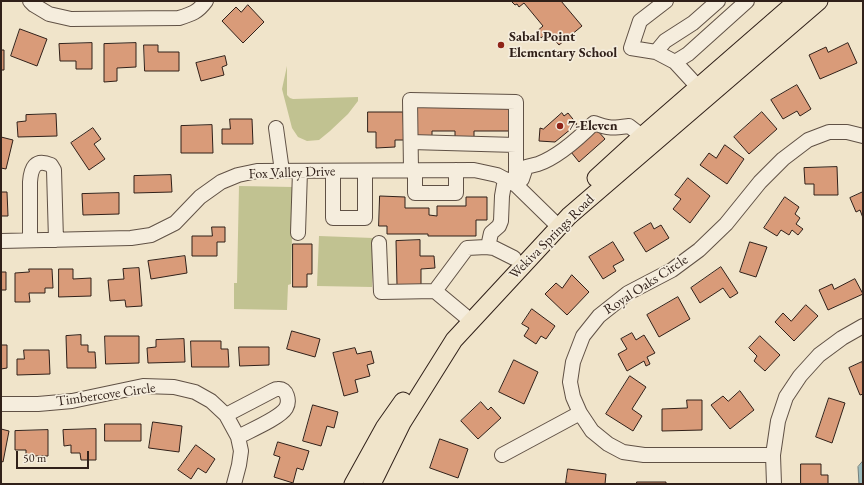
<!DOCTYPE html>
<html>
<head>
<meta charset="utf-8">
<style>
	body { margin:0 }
	#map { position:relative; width:864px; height:485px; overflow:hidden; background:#f0e4ca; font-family:"EB Garamond",serif }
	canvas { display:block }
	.frame { position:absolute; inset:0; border:2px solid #302019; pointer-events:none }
	.scale { position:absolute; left:16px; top:451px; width:73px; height:18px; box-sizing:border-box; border:2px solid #302019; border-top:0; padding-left:5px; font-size:12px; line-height:14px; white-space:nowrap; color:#302019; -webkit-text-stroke:3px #f5eddd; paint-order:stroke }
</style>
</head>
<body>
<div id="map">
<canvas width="864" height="485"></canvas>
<div class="frame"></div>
<div class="scale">50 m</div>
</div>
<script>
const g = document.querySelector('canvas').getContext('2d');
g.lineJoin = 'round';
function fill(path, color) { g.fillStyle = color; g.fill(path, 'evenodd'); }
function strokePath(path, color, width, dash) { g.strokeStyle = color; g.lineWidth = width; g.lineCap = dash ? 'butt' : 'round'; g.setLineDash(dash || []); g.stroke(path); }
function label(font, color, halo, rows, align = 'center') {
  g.font = font + ' "EB Garamond",serif'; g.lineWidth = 3.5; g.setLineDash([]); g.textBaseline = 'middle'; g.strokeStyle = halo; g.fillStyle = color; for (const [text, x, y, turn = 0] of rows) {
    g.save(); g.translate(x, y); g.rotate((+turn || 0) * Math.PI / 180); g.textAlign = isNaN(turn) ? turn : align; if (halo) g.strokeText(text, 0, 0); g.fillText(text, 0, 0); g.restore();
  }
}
const green = new Path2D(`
	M287 66V95L290 98 293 99 358 97V101L348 114 330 131 319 140 307 141 298 137 292 128 282 89Z
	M239 186 293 187 291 284 288 285 287 310 234 309V283H237Z
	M319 236 373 238 372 287 317 286Z`);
const water = new Path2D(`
	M863 461V484H859L858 467Z`);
const building = new Path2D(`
	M512 1H561L582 26 559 45 548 32 541 38 536 32 543 26 524 3 519 7 517 4 515 5 512 2Z
	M248 5 264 22 243 43 222 21 236 7 241 12Z
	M20 29 47 39 37 66 11 56Z
	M92 43V69H76V61H60L59 44Z
	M136 43V67L117 68V81L104 82V44Z
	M848 43 857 63 820 79 809 55 826 47 828 52Z
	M144 45H158V52H179V71H145Z
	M1 50H4V70H1Z
	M225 56 227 65 222 67 224 75 201 81 196 63Z
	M797 85 811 109 800 116 797 111 783 119 771 100Z
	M509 106V131H474V137L455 138V131H432V137H414L413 107Z
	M368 112H403L404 140H395V147L376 148V132H368Z
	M762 112 777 129 749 154 734 137Z
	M562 113 564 116 568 113 577 124 555 142 539 141 540 128 543 129Z
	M56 114 57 136 18 137 17 122 26 121V115Z
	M230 119H252L253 144H222V129H230Z
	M212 125 213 153H181V126Z
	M93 128 101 139 94 144 105 159 89 170 71 143Z
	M597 130 605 139 579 162 571 152Z
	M1 137 13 140 6 169 1 168Z
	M725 145 744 159 727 184 700 165 709 153 716 158Z
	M837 167 838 195H814V184H805L804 168Z
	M171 175 172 192 134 193V176Z
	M688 178 710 196 690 223 673 209 681 199 675 195Z
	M1 192H7L8 216H1Z
	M863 192V218L860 210 856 212 850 198Z
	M119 193V214L83 215 82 194Z
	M380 196 405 197V208H429V215L437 216V206H466V197H487V220H476V236H428V234H387V226H379Z
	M785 197 799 207 795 214 800 218 796 224 803 229 798 235 792 230 789 235 781 230 777 236 764 228Z
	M651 223 654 229 661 225 669 238 646 252 634 233Z
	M212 227H225V242H217V256H192V236H212Z
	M420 240V256H434L435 268 421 269V285H397L396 241Z
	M613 242 624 260 613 266 616 271 603 279 589 257Z
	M750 242 767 247 756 277 740 272Z
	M293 244H312V274H307V287H293Z
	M185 256 187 273 151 279 148 261Z
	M721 267 738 293 730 298 723 288 700 303 691 288Z
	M139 268 142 306 126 307 125 300 110 301 108 280 124 279 123 269Z
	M29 269H52L53 288H45V293H29L30 302H15V273L29 272Z
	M59 269H73V279L91 278V296L59 297Z
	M1 272H6V290H1Z
	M572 275 589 292 567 315 545 294 556 283 562 288Z
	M855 279 863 294 828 310 819 290 832 284 834 289Z
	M678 297 690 319 659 337 647 315Z
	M806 305 818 316 794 341 775 322 783 313 791 321Z
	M532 309 555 326 546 339 541 336 536 344 524 336 529 328 522 324Z
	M292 331 320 339 315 357 287 349Z
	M632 333 636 340 644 335 655 353 647 357 650 364 646 366 644 361 627 371 618 354 627 349 621 339Z
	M81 335V345H88V352H95L96 368H67L66 336Z
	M105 336H139V363L106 364Z
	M760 336 780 355 765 371 754 361 757 356 749 348Z
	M184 339 185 362 148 363 147 348 156 347V340Z
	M191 341H221V349H228L229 367H192Z
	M1 345H7V368L1 369Z
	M239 347H269V365L240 366Z
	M355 348 357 354 371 351 374 363 367 365 370 376 355 380 358 392 344 396 333 353Z
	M24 350H49L50 374 17 375V359H24Z
	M514 360 538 372 524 404 499 392Z
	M862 362 863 366V394L860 395 849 368Z
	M630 376 646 387 632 409 642 416 633 431 606 414Z
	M740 391 754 410 730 429 711 405 723 396 728 401Z
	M829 398 845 403 832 443 816 437Z
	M687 400H702V430L662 431V409L687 408Z
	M481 402 488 410 491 407 501 418 478 439 461 421Z
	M313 405 338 412 334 428 327 426 321 446 303 441Z
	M153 422 182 426 179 452 149 448Z
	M105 424H141V441H105Z
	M1 429 9 431 3 462 1 461Z
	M96 429V460H81L80 453H71V445L64 446 63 430Z
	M48 430V456H26V450H15V431Z
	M440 439 468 449 458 478 430 468Z
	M278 442 309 451 303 470 297 468 293 483 274 477 280 457 274 455Z
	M196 445 215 459 206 473 198 468 191 479 178 470Z
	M801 464H821V475H828V484H801Z
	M568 469 606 474 605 484H575L566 483Z
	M637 482H666V484H637Z`);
const minor = new Path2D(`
	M30 1 34 5 49 14 71 19 179 18C192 14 198 12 206 1
	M666 1 640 21 631 48 656 52 675 62 698 87
	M656 52 665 41 693 23 718 1
	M675 62 688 54 747 1
	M276 128 282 171
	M411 142 516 145
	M411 170 410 100 516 102V185
	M415 170V193H456V170
	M333 171V218H365V171
	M518 183 522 179 526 167C530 166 534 165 538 164 558 157 579 138 594 123 609 129 614 128 629 126L642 136
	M298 233 300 171
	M30 240V182C31 168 35 158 51 165L54 170 56 240
	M1 241 131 238 151 235 175 223 200 197 221 182 238 175 257 171 474 170 497 175 516 185 559 227
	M379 243 381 292 435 291 465 316
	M488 247 491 233 499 226 501 221 502 196 505 179
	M435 291 467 248 486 247 494 248 514 258
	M1 404H38L72 401 143 386 174 387 195 392 211 401 226 415 238 437 241 451 239 465 234 484
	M226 415 272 391C274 390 275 389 278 389 287 388 290 401 286 408 280 418 249 431 238 437
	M502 455 580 413
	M773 455H644L623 452 608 444 592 431 580 413 573 397 570 382 573 362 583 336 599 316 628 293 672 270 699 250 726 224 760 182 783 159 808 140 829 132H847L863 136
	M774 484 773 455 778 421 786 397 800 376 819 355 842 338 863 326`);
const major = new Path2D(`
	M596 178 642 136 797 1
	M353 484 384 428 403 401
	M372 484 402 423 454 340 569 216 819 1`);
const markers = [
	[501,45,4,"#8f2418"],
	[560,126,4,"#8f2418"]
];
const poiNames = [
	["Sabal Point",509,37],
	["Elementary School",509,53],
	["7-Eleven",568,126]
];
const streetNames = [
	["Fox Valley Drive",292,173,-2],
	["Wekiva Springs Road",552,237,-45],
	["Royal Oaks Circle",646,285,-33],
	["Timbercove Circle",106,395,-8]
];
fill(green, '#c1c291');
fill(water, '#9dbdbe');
strokePath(water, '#717e7c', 1);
fill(building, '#d99b79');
strokePath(building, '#302019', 1);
strokePath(minor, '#605145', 16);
strokePath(major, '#302019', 19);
strokePath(minor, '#f5eddd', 14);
strokePath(major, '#f0e4ca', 17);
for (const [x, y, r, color] of markers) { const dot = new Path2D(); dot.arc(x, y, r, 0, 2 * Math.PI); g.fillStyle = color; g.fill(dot); strokePath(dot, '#f5eddd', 1.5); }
label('bold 14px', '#302019', '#f5eddd', poiNames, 'left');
label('14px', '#302019', '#f5eddd', streetNames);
</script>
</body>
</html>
